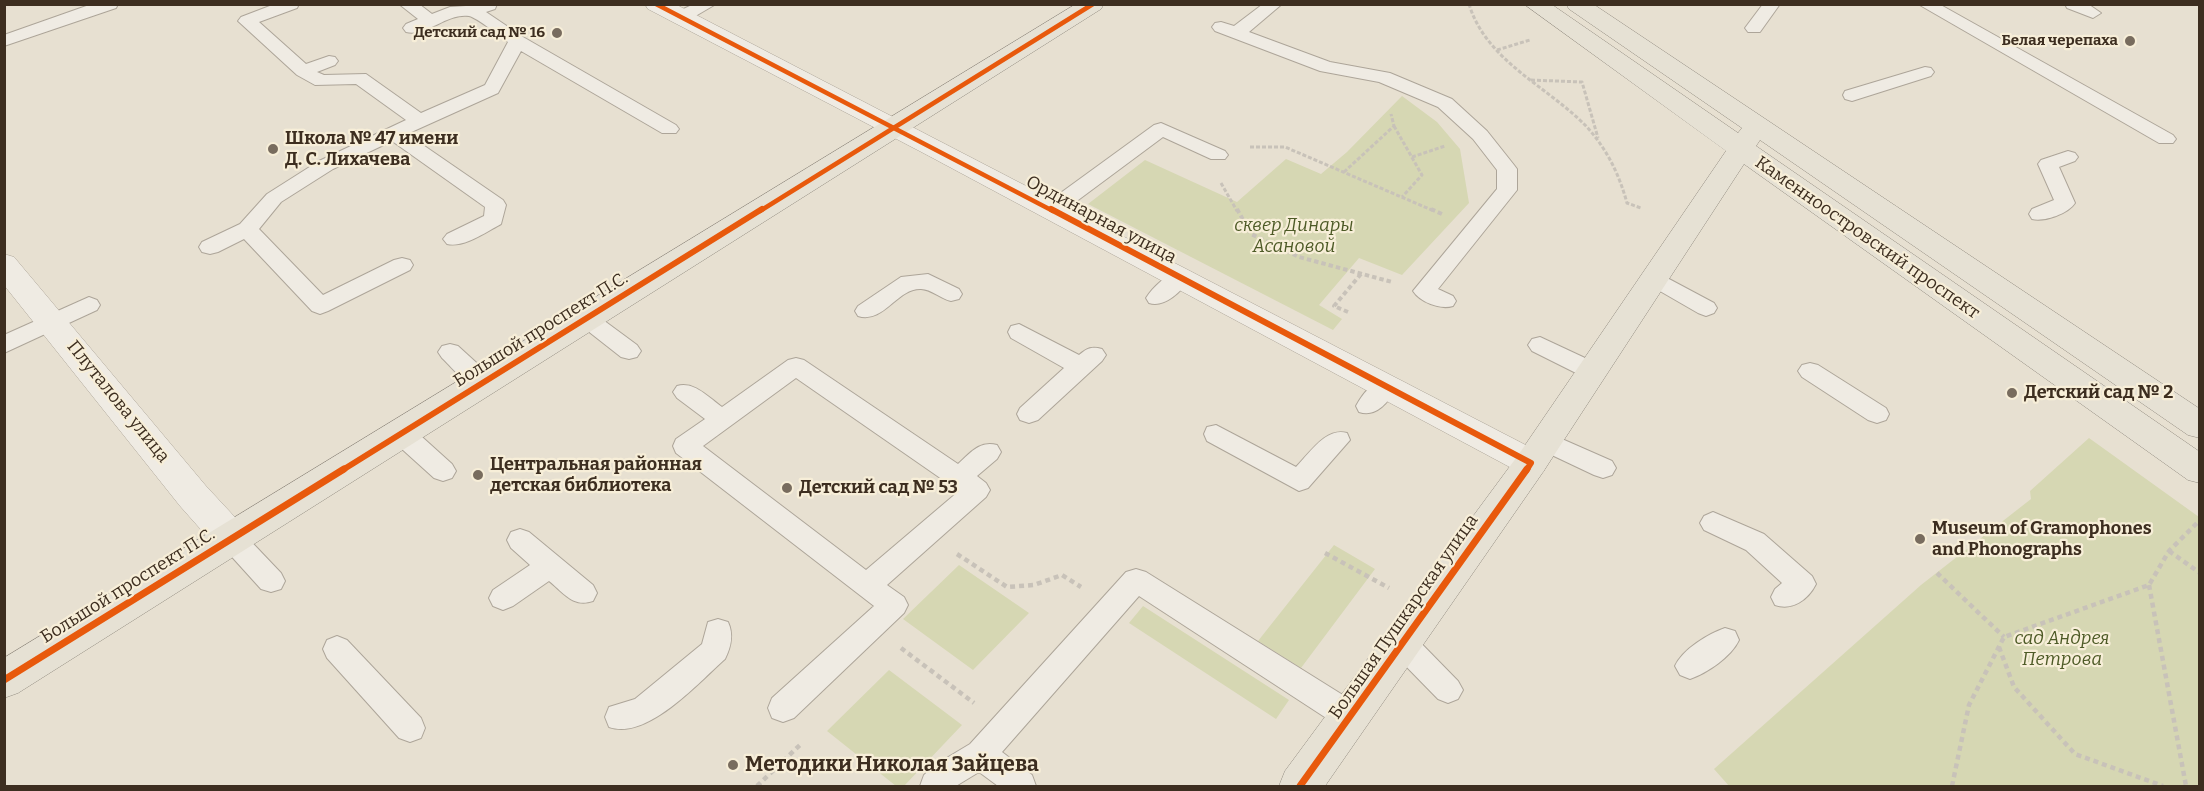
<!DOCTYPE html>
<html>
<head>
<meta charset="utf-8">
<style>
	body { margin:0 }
	#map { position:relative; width:2204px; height:791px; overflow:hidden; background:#e7e0d1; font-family:Bitter,serif }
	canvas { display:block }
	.frame { position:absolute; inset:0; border:6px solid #3d2e20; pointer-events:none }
</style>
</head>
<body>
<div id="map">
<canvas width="2204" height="791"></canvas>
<div class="frame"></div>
</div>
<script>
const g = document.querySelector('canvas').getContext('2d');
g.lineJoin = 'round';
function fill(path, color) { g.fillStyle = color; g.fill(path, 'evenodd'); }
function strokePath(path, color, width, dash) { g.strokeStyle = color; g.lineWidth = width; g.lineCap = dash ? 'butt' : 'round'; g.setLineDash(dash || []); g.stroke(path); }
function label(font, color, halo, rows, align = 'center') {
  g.font = font + ' Bitter,serif'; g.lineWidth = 4.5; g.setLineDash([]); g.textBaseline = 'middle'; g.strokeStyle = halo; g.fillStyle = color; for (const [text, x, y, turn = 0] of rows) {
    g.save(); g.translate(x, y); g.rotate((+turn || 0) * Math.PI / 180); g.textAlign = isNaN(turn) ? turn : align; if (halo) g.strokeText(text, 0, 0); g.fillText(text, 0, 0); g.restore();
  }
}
const green = new Path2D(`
	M1402 96 1437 122 1460 149 1469 203 1402 275 1359 258 1319 305 1342 319 1333 330 1088 204 1145 160 1237 202 1286 159 1321 174 1347 152Z
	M2089 438 2199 517V786H1729L1714 769 1921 585 2031 499 2030 491Z
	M1334 545 1375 569 1301 668 1258 641Z
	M959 565 1029 613 973 670 903 619Z
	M1143 606 1289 700 1276 719 1129 623Z
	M889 670 962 725 904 786H896L827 731Z`);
const pathFar2 = new Path2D(`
	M1469 4C1486 61 1547 86 1586 126 1607 149 1619 174 1627 203L1641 208
	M1497 50 1530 40
	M1531 80 1582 82 1598 138
	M1394 126 1422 175 1402 197
	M1250 147H1285L1434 211
	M1412 157 1445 146
	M1344 172 1394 126 1391 114
	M1221 183 1237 211`);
const pathFar1 = new Path2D(`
	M1237 209 1251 234 1299 257 1392 282
	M1431 209 1444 215
	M1348 312 1334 306 1361 274`);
const path = new Path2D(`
	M2169 551 2200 573
	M1325 553 1389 588
	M957 554 1007 587 1034 585 1062 575 1081 587
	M1937 573 2004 637
	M2149 585 2186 786
	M1999 647 2014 687 2075 754 2163 786
	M901 648 974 703
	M757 786 801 744
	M1952 786 1969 705 2004 637 2149 585 2169 551 2200 520`);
const service = new Path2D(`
	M92 4H118L116 8 4 46V35Z
	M275 4H299L297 8 259 22 306 64 329 56 335 57 338 61 335 65 317 72 324 75 366 74 421 113 485 85 508 42C499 36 478 18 469 16 446 13 427 37 406 32L403 28 406 24 418 19 399 4H419L432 14 450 7 497 4 495 9 486 12 523 37 676 125 679 129 676 133H662L521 51 498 93 407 134 503 200 506 205 501 224C486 232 464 248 447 244L443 239 447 234 484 216 485 207 392 141 333 169 281 202 259 229 323 295 394 260 402 258 410 260 413 265 410 270 328 311 320 314 312 311 244 239 218 252 210 254 202 252 199 247 202 242 240 224 267 194 319 161 406 120 356 84 315 85 297 75 238 21 241 17Z
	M694 4H716L687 21H675L673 17 675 13Z
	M1263 4H1282L1249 32 1330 62 1390 73 1452 99 1487 131 1514 165 1517 169V190L1438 289 1453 296 1456 301 1453 306C1440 310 1420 302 1413 291L1497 189V170L1473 139 1438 107 1379 82 1320 71 1215 31 1212 27 1215 23 1221 22 1234 26Z
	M1763 4H1780L1760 32H1748L1745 28Z
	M1918 4H1939L2173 135 2176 139 2173 143H2159Z
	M2065 4H2088L2101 13 2093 18 2067 8Z
	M1925 67 1931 68 1934 72 1931 76 1852 101 1845 99 1843 95 1845 91Z
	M1161 123 1225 151 1228 155 1225 159H1211L1163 137 1058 215 1051 216 1044 215 1041 210 1044 205 1154 125Z
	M2068 151 2075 153 2078 157 2075 161 2059 167 2075 203C2068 214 2044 222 2032 219L2029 214 2032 209 2054 200 2038 164 2041 160Z
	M1179 271 1187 273 1190 278C1182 291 1165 308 1149 303L1146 298C1153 287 1167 274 1179 271Z
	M1654 271 1714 303 1717 308 1714 313 1706 316 1698 313 1646 283 1643 278 1646 273Z
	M928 274 959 289 962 294 959 299 951 301C941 299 931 289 921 289 897 288 884 324 858 316L855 311 858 306 901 277Z
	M89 297 97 300 100 305 97 310 4 353V335Z
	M587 311 595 314 637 345 641 351 637 357 629 359 621 357 579 324 576 319 579 314Z
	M1019 324 1079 355C1087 348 1092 346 1102 349L1106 355 1102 361 1038 420 1029 423 1020 420 1017 414 1020 408 1064 368 1011 338 1008 332 1011 326Z
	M1540 337 1600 365 1604 371 1600 377 1592 379 1584 377 1532 351 1528 345 1532 339Z
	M450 344 458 346 492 377 496 383 492 389C472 395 456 371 442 358L438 352 442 346Z
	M796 358 804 360 958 464C970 453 980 440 997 445L1001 452 997 459 977 476 986 483 990 490 986 497 887 585 904 597 908 605 904 613 794 718 783 722 772 718 768 708 772 698 874 606 676 453 673 446 676 439 705 419 677 398 673 392 677 386C694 381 708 397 722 407L788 360ZM796 378 959 491 866 570 703 446Z
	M1810 363 1818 365 1886 408 1889 414 1886 420 1877 423 1868 420 1802 377 1798 371 1802 365Z
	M1385 378 1393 381 1397 387C1389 401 1377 418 1359 412L1356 406C1362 395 1372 382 1385 378Z
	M402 425 411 427 452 464 456 471 452 478 443 481 434 478 393 441 390 434 393 427Z
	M1216 425 1296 467C1310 453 1326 427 1347 433L1350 440 1308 488 1299 491 1207 441 1204 434 1207 427Z
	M1546 432 1612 461 1616 468 1612 475 1603 478 1594 475 1537 448 1534 441 1537 434Z
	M1713 512 1764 534 1812 576 1816 584C1808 600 1792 611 1775 605L1771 597 1775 589 1782 583 1746 550 1704 530 1700 523 1704 516Z
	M232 528 241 531 281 573 285 581 281 589 271 592 261 589 223 547 219 539 223 531Z
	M520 529 529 532 593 585 597 593 593 601C573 608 564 593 549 581L513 606 503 610 493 606 489 598 493 590 530 565 511 548 507 540 511 532Z
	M1136 569 1146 572 1362 707 1366 717 1362 727 1351 731 1340 727 1139 596 1002 752 1032 775 1036 786H998L979 772 956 786H920L924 775 935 765 970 744 1126 572Z
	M718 619 728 622C734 635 731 647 725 659 699 682 647 741 609 727L605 717 609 707 635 699 702 644 708 622Z
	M1725 628 1735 631 1739 640C1731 657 1707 673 1690 679L1680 675 1675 666C1683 649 1708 634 1725 628Z
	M1402 631 1412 634 1458 681 1463 690 1458 699 1448 703 1438 699 1392 652 1388 643 1392 634Z
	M337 636 347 640 421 718 425 728 421 738 410 742 399 738 327 658 323 649 327 640Z`);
const minor = new Path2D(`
	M4 254 14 257 206 486 245 528 250 539 245 550 232 554 219 550 180 506 4 285Z`);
const tertiary = new Path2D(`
	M645 4H675L1543 454 1548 463 1543 472 1531 476 1519 472 929 156 648 9Z`);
const primary = new Path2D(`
	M1076 4H1104L1101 9 18 693 4 698V658Z
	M1524 4H1551L1738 133 1742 128 1569 9 1566 4H1593L2200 409V438L2188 435 1760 140 1756 146 2200 452V483L2188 480 1744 164 1543 472 1325 786H1279L1285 771 1519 454 1726 151Z`);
const cyclewayFar2 = new Path2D(`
	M656 4 1053 211
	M760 211 1093 4`);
const cyclewayFar1 = new Path2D(`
	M1051 209 1531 463 1526 471
	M341 471 762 209`);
const cycleway = new Path2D(`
	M4 680 344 469
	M1300 786 1527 469`);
const markers = [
	[557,33,6,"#786c5e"],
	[2130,41,6,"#786c5e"],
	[273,149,6,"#786c5e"],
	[2012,393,6,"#786c5e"],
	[478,475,6,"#786c5e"],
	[787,488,6,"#786c5e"],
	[1920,539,6,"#786c5e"],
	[733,765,6,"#786c5e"]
];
const farPoinames = [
	["Детский сад № 16",545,33],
	["Белая черепаха",2118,41]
];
const poiNames = [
	["Школа № 47 имени",285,139],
	["Д. С. Лихачева",285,160],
	["Детский сад № 2",2024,393],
	["Центральная районная",490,465],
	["детская библиотека",490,486],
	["Детский сад № 53",799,488],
	["Museum of Gramophones",1932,529],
	["and Phonographs",1932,550]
];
const streetNames = [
	["Ординарная улица",1101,220,28],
	["Каменноостровский проспект",1867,238,35],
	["Большой проспект П.С.",541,330,-32],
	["Плуталова улица",118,402,51],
	["Большой проспект П.С.",128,586,-32],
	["Большая Пушкарская улица",1404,617,-55]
];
const parkNames = [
	["сквер Динары",1294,226],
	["Асановой",1294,247],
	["сад Андрея",2062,639],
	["Петрова",2062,660]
];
const nearPoinames = [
	["Методики Николая Зайцева",745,765]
];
fill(green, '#d6d7b3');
strokePath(service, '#ada599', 2);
strokePath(minor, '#ada599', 1);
strokePath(tertiary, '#ada599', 1);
strokePath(primary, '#928b80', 1);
strokePath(pathFar2, '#c8c2b9', 3, [4, 2]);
strokePath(pathFar1, '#c8c2b9', 4, [4.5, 3]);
strokePath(path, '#c8c2b9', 4.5, [5, 4]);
fill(service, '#efebe3');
fill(minor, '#efebe3');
fill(tertiary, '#efebe3');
fill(primary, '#e6e1d4');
strokePath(cyclewayFar2, '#e8590c', 4.5);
strokePath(cyclewayFar1, '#e8590c', 6);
strokePath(cycleway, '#e8590c', 7);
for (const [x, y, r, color] of markers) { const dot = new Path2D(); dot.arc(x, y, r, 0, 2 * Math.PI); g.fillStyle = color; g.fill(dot); strokePath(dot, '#f7eed8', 2); }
label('bold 15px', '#3d2e20', '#f7eed8', farPoinames, 'right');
label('bold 18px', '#3d2e20', '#f7eed8', poiNames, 'left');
label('18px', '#3d2e20', '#f7eed8', streetNames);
label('italic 18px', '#4d5a26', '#f7eed8', parkNames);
label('bold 21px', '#3d2e20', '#f7eed8', nearPoinames, 'left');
</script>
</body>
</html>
